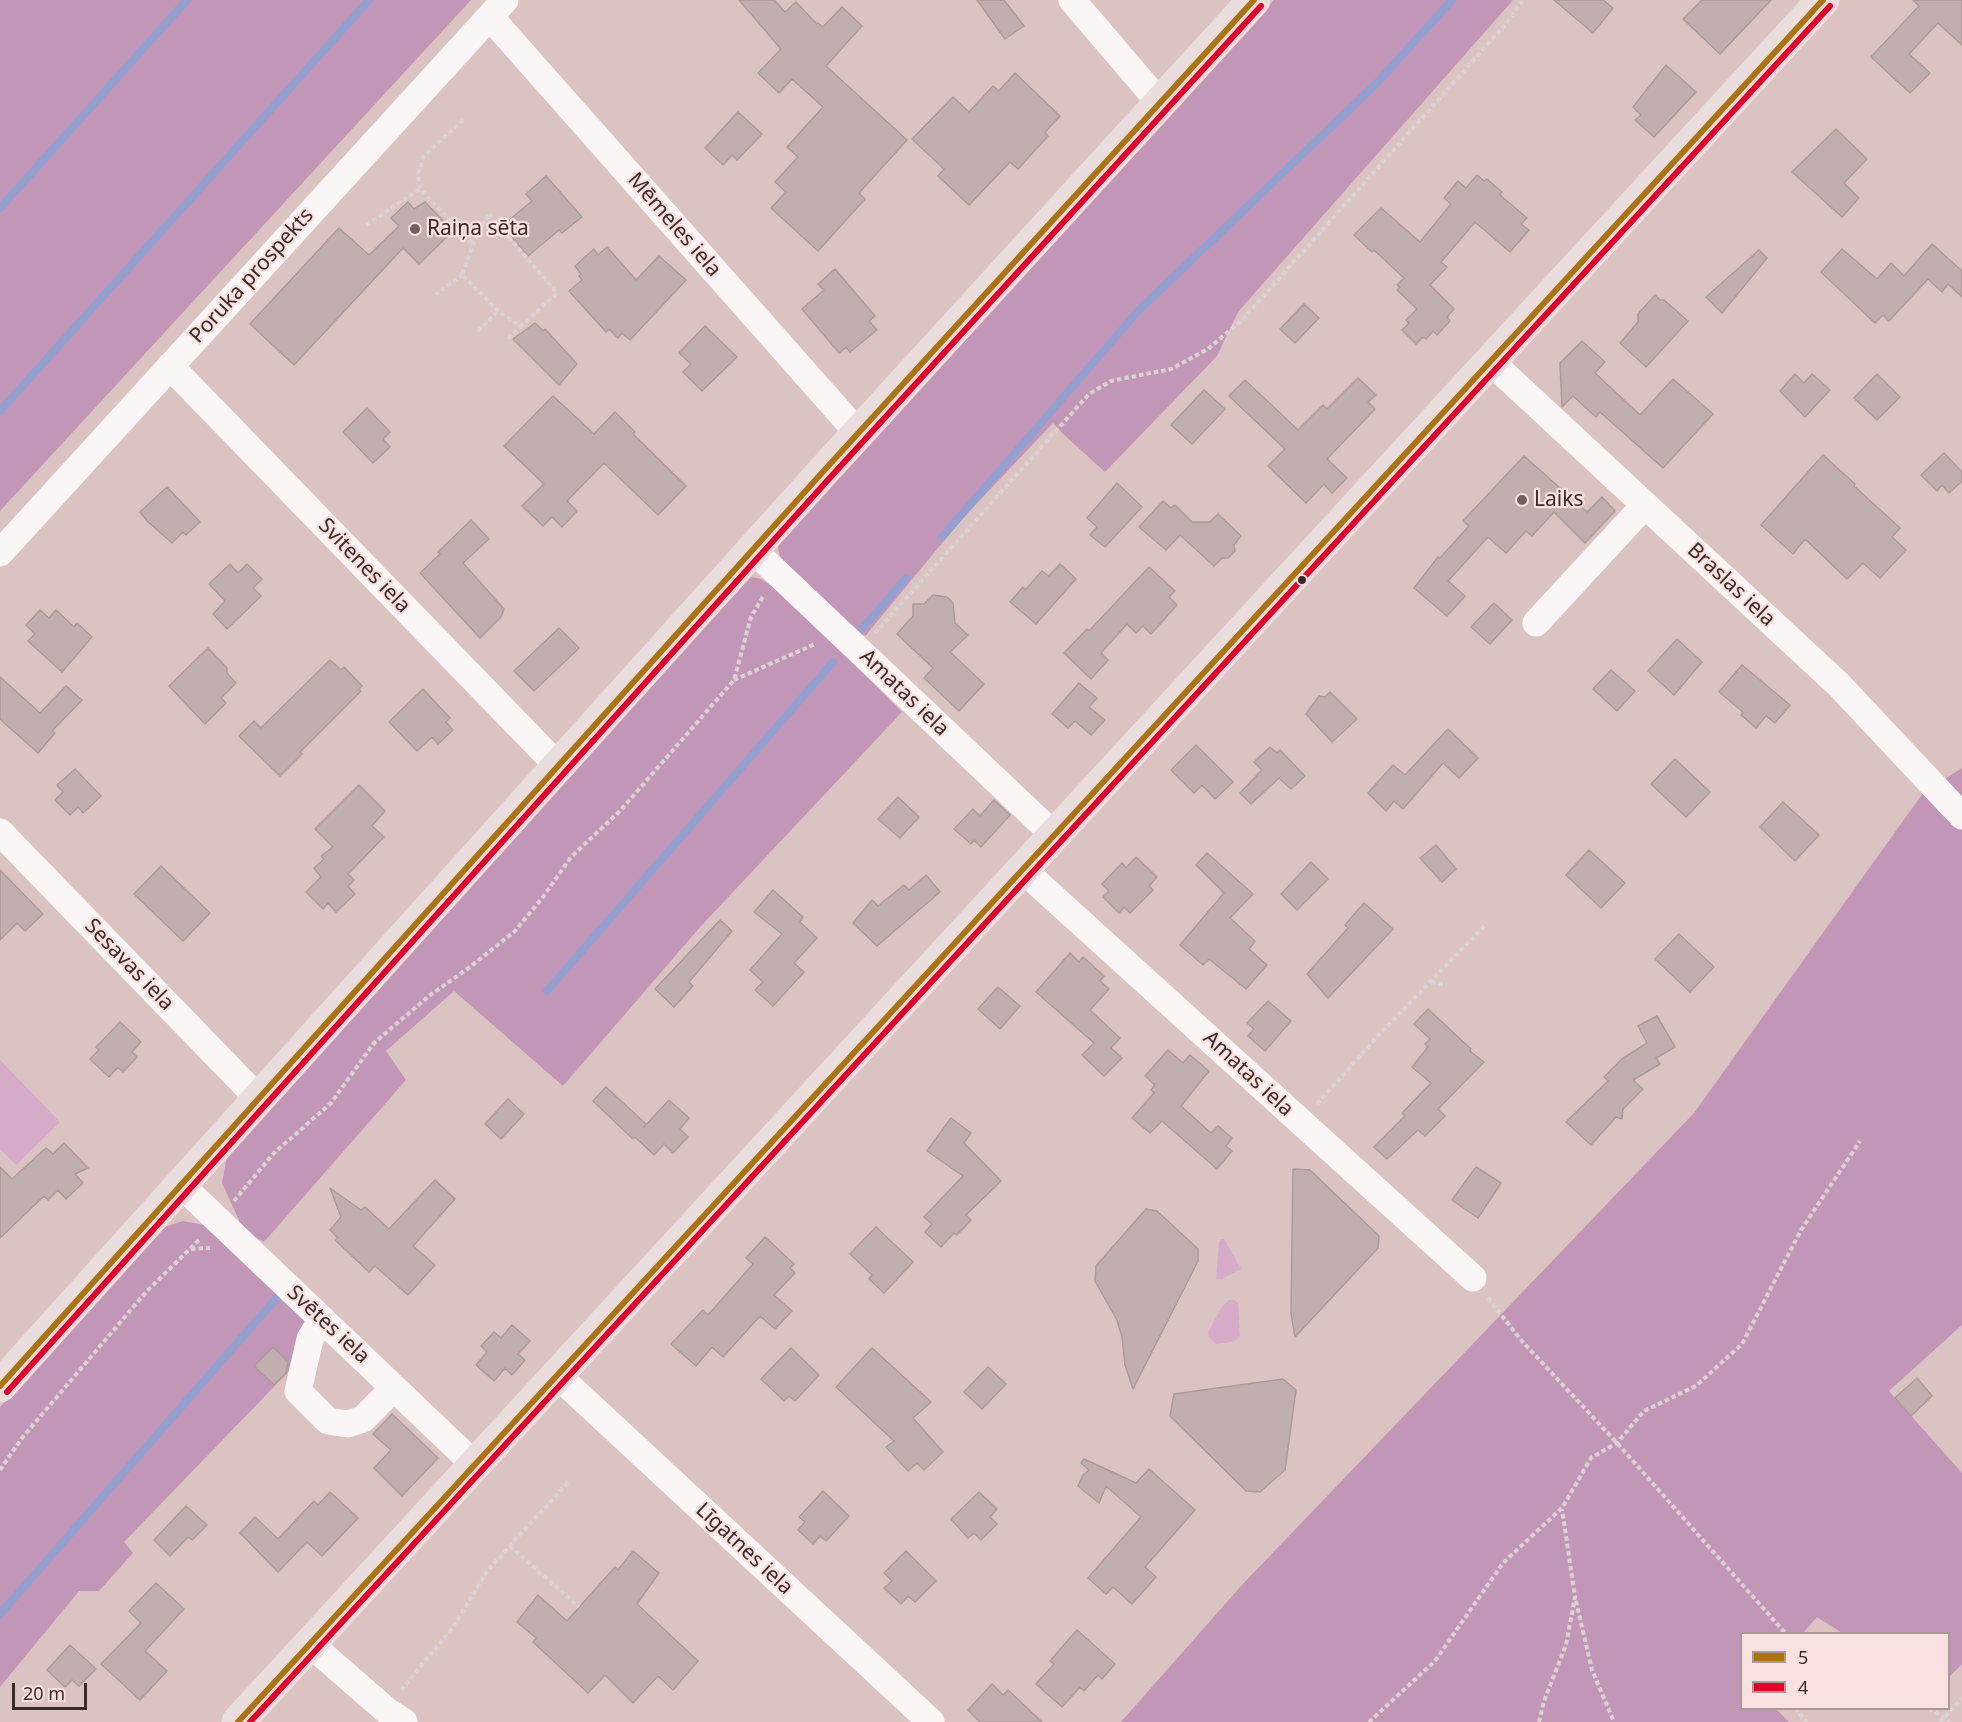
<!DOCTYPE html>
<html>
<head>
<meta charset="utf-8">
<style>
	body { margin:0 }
	#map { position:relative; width:1962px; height:1722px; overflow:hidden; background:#dbc3c1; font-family:"Noto Sans",sans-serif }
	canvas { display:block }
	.legend { position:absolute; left:1740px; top:1632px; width:210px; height:78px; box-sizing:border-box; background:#f8e1de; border:2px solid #ac9895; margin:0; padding:8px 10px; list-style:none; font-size:18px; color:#3a2a28 }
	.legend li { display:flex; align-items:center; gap:12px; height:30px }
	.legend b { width:30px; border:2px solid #ac9895 }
	.scale { position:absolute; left:12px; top:1683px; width:75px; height:27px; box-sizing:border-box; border:3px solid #3a2a28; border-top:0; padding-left:8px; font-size:18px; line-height:21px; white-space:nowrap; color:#3a2a28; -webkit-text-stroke:4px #f8e1de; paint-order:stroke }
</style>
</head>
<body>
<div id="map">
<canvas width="1962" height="1722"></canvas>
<ul class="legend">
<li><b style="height:8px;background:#ab7410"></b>5</li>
<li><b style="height:8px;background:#e4002b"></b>4</li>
</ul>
<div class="scale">20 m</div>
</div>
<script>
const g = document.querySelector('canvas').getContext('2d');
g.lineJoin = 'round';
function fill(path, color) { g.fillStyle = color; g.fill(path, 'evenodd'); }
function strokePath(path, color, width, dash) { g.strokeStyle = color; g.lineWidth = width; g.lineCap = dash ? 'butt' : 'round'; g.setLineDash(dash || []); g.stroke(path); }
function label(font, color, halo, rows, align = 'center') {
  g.font = font + ' "Noto Sans",sans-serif'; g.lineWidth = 4.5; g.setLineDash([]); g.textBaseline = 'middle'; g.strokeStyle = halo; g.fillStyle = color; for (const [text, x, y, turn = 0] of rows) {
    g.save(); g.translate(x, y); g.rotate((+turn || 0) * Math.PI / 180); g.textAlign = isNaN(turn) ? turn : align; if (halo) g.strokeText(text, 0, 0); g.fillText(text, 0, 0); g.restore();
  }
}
const green = new Path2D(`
	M0 1060 60 1122 16 1165 0 1149Z
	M1221 1239H1224L1241 1269 1222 1279H1216L1219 1242Z
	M1229 1300H1234L1238 1303 1240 1337 1233 1342 1216 1344 1209 1337 1208 1332 1222 1307Z`);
const forest = new Path2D(`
	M0 0H471L0 511Z
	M1274 0H1513L1238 312 1217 356 1105 472 1062 433 1053 423 962 519 866 635 857 636 781 561 777 543 870 445Z
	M751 577 761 579 786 596 902 712 701 926 563 1086 454 991 386 1051 406 1080 264 1242 244 1231 222 1183 228 1151 365 998Z
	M1962 768V1325L1889 1391 1962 1473V1664L1949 1677 1948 1634 1842 1633 1817 1617 1803 1633 1742 1634V1708L1776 1709 1789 1722H1121L1241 1586 1694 1113 1923 793Z
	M183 1221 204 1225 325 1334 124 1542 133 1553 99 1591H79L0 1687V1407L158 1229Z`);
const stream = new Path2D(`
	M0 208 187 0
	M0 411 369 0
	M942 537 1139 310 1376 84 1452 0
	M862 629 906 578
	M547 991 833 662
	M0 1614 280 1294`);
const building = new Path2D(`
	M739 0H774L785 12 796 2 817 24 818 23 823 27 842 7 862 26 826 66 907 140 859 193 865 199 818 251 771 208 786 192 775 182 798 157 787 147 823 107 792 79 779 93 758 73 781 49Z
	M977 0H1004L1024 26 1005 39Z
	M1554 0H1603L1613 8 1593 33Z
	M1702 0H1771L1720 54 1683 19Z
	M1913 0H1962V45L1938 23 1909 54 1930 73 1910 93 1871 57 1919 6Z
	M1666 65 1696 92 1654 137 1635 120 1641 115 1633 107Z
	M1015 73 1060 116 1045 132 1048 136 1018 169 1010 162 969 205 938 176 944 169 912 139 953 97 969 112 993 86 999 91Z
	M738 112 762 134 737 160 732 155 723 165 705 148Z
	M1836 129 1867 159 1844 183 1859 198 1842 217 1792 172Z
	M1477 175 1484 181 1487 179 1502 192 1500 195 1527 218 1521 224 1529 230 1510 252 1475 222 1441 262 1447 267 1430 285 1454 309 1447 317 1450 321 1437 335 1433 331 1426 339 1423 337 1416 344 1402 330 1409 323 1406 320 1417 309 1397 290 1400 287 1397 285 1404 278 1374 250 1372 252 1354 235 1381 208 1420 242 1451 204 1444 198 1458 181 1466 188Z
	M546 176 582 217 562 233 559 230 528 256 502 226 532 201 526 194Z
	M408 202 414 209 425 202 453 231 419 264 403 248 294 365 250 324 339 228 369 255 399 226 391 218Z
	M1932 244 1962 271V297L1948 284 1942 292 1928 279 1889 321 1883 315 1875 323 1821 272 1842 249 1877 279 1891 263 1904 276Z
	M607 247 636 280 659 256 686 280 630 340 622 333 618 338 609 329 606 332 569 291 582 280 579 276 581 274 575 266 594 249 598 255Z
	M1759 250 1767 258 1722 313 1706 297Z
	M835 269 875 316 869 321 877 330 850 352 846 347 839 353 802 309 824 290 818 284Z
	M1655 295 1660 300H1664L1688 321 1646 367 1620 343 1638 322V314Z
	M1304 304 1319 318 1295 343 1280 329Z
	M535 323 543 331 545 329 577 364 559 385 513 339Z
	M705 326 737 357 702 391 683 372 691 364 679 353Z
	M1582 341 1605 362 1595 373 1640 415 1673 379 1713 414 1663 468 1600 412 1596 417 1573 396 1562 407 1560 363Z
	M1795 374 1804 383 1812 374 1830 390 1805 417 1780 391Z
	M1877 374 1900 397 1877 420 1854 398Z
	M1358 378 1376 395 1368 402 1375 409 1327 459 1347 478 1332 493 1324 484 1306 503 1268 466 1285 449 1229 396 1245 380 1298 430 1323 405 1327 409Z
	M1204 390 1225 409 1192 444 1171 425Z
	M553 396 594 434 615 412 635 432 633 434 686 486 658 515 604 463 567 501 577 511 562 527 552 517 543 526 522 506 544 484 504 446Z
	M367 408 390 432 383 439 390 447 373 463 343 432Z
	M1944 453 1962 472V481L1949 493 1942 485 1937 491 1921 475Z
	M1823 455 1855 484 1854 486 1900 528 1892 537 1906 550 1880 578 1863 563 1847 579 1805 539 1793 554 1761 525Z
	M1524 456 1587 512 1602 497 1615 511 1585 543 1554 512 1532 536 1526 531 1506 553 1488 537 1448 581 1465 596 1447 616 1414 588 1438 557 1440 558 1469 526 1463 521Z
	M1117 483 1142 507 1105 547 1090 535 1097 527 1087 518Z
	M167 487 200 522 186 535 183 532 172 543 147 521 140 512Z
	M1163 501 1171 508 1175 505 1192 522H1210L1218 514 1241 536 1234 545 1235 551 1228 558H1222L1214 566 1180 535 1166 550 1139 527Z
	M471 520 489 539 463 563 504 609 501 617 480 638 420 573 440 554 438 552Z
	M230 564 238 573 247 564 262 579 253 588 261 596 227 629 213 614 225 601 209 584Z
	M1060 564 1076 579 1036 624 1010 602 1023 587 1025 590 1042 571 1049 576Z
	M1149 567 1175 591 1169 597 1177 605 1151 634 1143 626 1136 633 1127 624 1101 653 1108 660 1091 679 1064 653 1087 629 1089 631Z
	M933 595 947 597 953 603 955 623 968 635 950 652 984 684 959 711 924 678 933 668 897 634 913 616V604H924Z
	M1494 603 1512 620 1490 644 1471 627Z
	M40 610 49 618 56 610 74 627 77 623 92 637 62 672 28 641 35 634 26 625Z
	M559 628 579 648 534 691 514 671Z
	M1677 639 1702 662 1674 695 1648 671Z
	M208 648 227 668V673L236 683 221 698 226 703 205 724 169 686Z
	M330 660 341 670 344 667 362 686 359 689 361 691 300 752 302 754 280 776 239 736 254 721 261 728Z
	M1742 665 1790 705 1775 723 1766 716 1756 728 1741 715 1743 712 1719 692Z
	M1611 670 1635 691 1617 711 1593 689Z
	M0 677 40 713 66 686 82 700 52 731 55 733 38 753 0 719Z
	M1079 683 1097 698 1089 707 1105 720 1091 735 1075 721 1068 728 1052 714Z
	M423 689 450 718 446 722 453 730 438 744 432 737 417 751 389 722Z
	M1330 692 1357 719 1332 742 1306 714 1319 696 1325 697Z
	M1448 729 1478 758 1459 778 1443 763 1403 809 1394 801 1386 811 1368 793 1393 765 1405 775Z
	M1196 745 1233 782 1215 799 1202 785 1194 793 1171 770Z
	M1270 747 1277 753 1280 750 1305 776 1291 789 1279 778 1251 804 1240 793 1262 770 1254 762Z
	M1675 759 1710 792 1686 817 1651 784Z
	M75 769 101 796 83 813 78 807 70 815 55 800 63 792 57 785Z
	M359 785 385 811 372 826 384 837 348 874 354 880 348 886 355 894 336 912 328 903 323 909 306 892 321 877 314 868 324 859 321 856 333 847 315 829Z
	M898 797 919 817 900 838 878 819Z
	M994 800 1010 815 981 847 974 840 971 844 954 829 973 809 980 816Z
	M1783 802 1819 835 1795 861 1760 827Z
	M1436 845 1456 869 1442 882 1420 858Z
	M1589 850 1625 883 1601 908 1566 875Z
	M1207 853 1253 894 1230 918 1255 941 1249 949 1267 965 1246 989 1209 959 1203 965 1180 945 1224 893 1196 865Z
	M1136 857 1157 877 1149 886 1153 890 1130 913 1124 907 1119 913 1103 897 1109 891 1102 884 1122 863 1126 868Z
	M1311 862 1328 879 1297 910 1281 894Z
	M161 866 210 913 183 941 134 894Z
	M0 870 43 914 25 931 17 923 0 940Z
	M926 875 940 892 877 946 853 923 872 900 878 906 904 885 909 890Z
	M773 890 803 917 800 922 817 938 794 963 804 972 773 1006 755 990 763 982 750 970 782 934 754 912Z
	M1364 903 1393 929 1328 998 1307 974 1348 928 1345 925Z
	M720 920 732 931 689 982 693 986 674 1007 655 989Z
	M1679 934 1714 967 1690 992 1655 959Z
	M1070 953 1079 962 1083 957 1104 976 1100 981 1109 989 1090 1010 1120 1038 1111 1048 1122 1058 1104 1076 1082 1055 1094 1043 1036 992Z
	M998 987 1020 1006 1000 1029 978 1009Z
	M1268 1001 1291 1021 1265 1051 1248 1036 1254 1029 1247 1023Z
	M1428 1009 1471 1049 1470 1051 1484 1062 1438 1109 1445 1116 1425 1136 1418 1130 1387 1159 1374 1147 1405 1116 1402 1113 1431 1083 1412 1067 1428 1047 1425 1044 1430 1039 1414 1024Z
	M1657 1016 1675 1047 1656 1058 1660 1064 1633 1080 1643 1089 1623 1109 1622 1119 1616 1117 1591 1145 1566 1122 1608 1081 1604 1077 1622 1059 1647 1043 1638 1026Z
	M120 1022 141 1042 132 1052 137 1057 123 1072 118 1067 109 1077 90 1059 99 1050 96 1047Z
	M1168 1050 1183 1063 1190 1055 1209 1071 1181 1106 1211 1133 1218 1126 1232 1138 1226 1146 1232 1151 1217 1169 1162 1121 1150 1133 1132 1118 1154 1093 1151 1090 1155 1085 1145 1076Z
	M606 1087 646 1124 644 1127 669 1100 689 1118 680 1129 688 1137 673 1153 664 1144 654 1155 635 1137 633 1139 593 1101Z
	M508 1099 524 1114 501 1139 485 1124Z
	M951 1118 971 1133 964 1143 1001 1181 966 1215 971 1220 957 1235 954 1233 941 1247 925 1232 932 1224 924 1217 963 1176 927 1151Z
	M64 1143 88 1168 75 1174 83 1183 66 1199 58 1190 48 1200 44 1196 0 1238V1167L12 1179 46 1148 53 1154Z
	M1476 1167 1501 1183 1478 1218 1452 1200Z
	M1293 1169 1310 1170 1379 1236 1378 1248 1295 1337 1291 1313Z
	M435 1180 455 1199 413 1246 435 1265 408 1295 375 1266 369 1272 335 1240 338 1238 330 1230 341 1217 330 1188 361 1210 365 1207 389 1229Z
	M1146 1209 1157 1211 1198 1249V1261L1133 1389 1125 1365 1122 1337 1117 1320 1095 1281 1096 1266Z
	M876 1227 913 1262 884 1293 869 1279 872 1275 850 1254Z
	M765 1237 794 1264 790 1268 795 1273 774 1295 792 1311 775 1329 760 1316 723 1357 712 1347 696 1366 671 1344 703 1310 708 1315 753 1264 746 1258Z
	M512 1325 530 1341 518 1354 525 1360 512 1375 505 1368 494 1381 476 1365 487 1352 481 1346 494 1332 501 1338Z
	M273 1347 288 1362 286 1373 274 1385 254 1366Z
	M791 1348 819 1375 795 1401 789 1396 784 1401 761 1379Z
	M872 1348 931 1402 913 1418 943 1452 924 1470 917 1463 908 1471 886 1447 894 1441 836 1387Z
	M988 1367 1006 1384 982 1409 964 1392Z
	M1917 1378 1932 1396 1911 1416 1895 1398Z
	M1283 1379 1296 1390 1285 1470 1260 1492 1246 1491 1170 1416 1174 1394Z
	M392 1414 438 1458 402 1496 374 1468 391 1450 373 1434Z
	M1084 1459 1136 1483 1149 1469 1195 1510 1145 1567 1156 1577 1132 1604 1113 1587 1106 1594 1088 1578 1141 1517 1106 1486 1099 1503 1078 1486 1083 1475 1089 1470 1081 1463Z
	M823 1491 849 1516 826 1541 820 1536 813 1544 798 1530 805 1522 799 1517Z
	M330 1492 358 1518 322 1556 307 1542 278 1572 240 1533 255 1517 278 1539 314 1501 318 1505Z
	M979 1492 997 1509 990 1517 997 1524 981 1540 974 1533 968 1538 951 1519Z
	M186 1506 207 1525 192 1540 188 1537 170 1556 154 1540Z
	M633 1551 659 1573 637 1604 698 1661 673 1690 658 1676 633 1703 605 1675 588 1693 533 1642 536 1638 517 1622 538 1595 567 1621 615 1567 618 1570Z
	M906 1551 936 1581 915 1602 908 1596 901 1604 884 1588 892 1581 884 1573Z
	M156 1583 184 1609 145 1651 167 1671 140 1700 101 1664 141 1623 129 1611Z
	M1077 1630 1115 1664 1102 1679 1098 1675 1084 1691 1080 1687 1062 1707 1036 1684 1054 1664 1050 1661Z
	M70 1645 96 1669 79 1686 72 1680 65 1687 47 1670Z
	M992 1684 1003 1695 1008 1690 1042 1722H980L968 1710Z`);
const path = new Path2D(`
	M463 120 424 156 418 173 420 189 473 244
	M489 214 557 293 521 326 498 311 462 275 473 244Z
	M366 225 420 189
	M435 295 462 275
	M478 331 498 311
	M508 339 521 326
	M875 633 1089 394 1111 381 1171 369 1208 349 1243 319 1504 26 1523 0
	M734 680 815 644
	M1431 982 1447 985
	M1317 1104 1377 1037 1486 924
	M234 1201 273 1154 331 1103 374 1043 429 996 470 967 515 931 543 897 571 857 620 811 734 680 751 617 764 595
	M191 1249 210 1248
	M1488 1298 1521 1340 1617 1443 1786 1634
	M0 1470 22 1438 146 1292 201 1238
	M510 1546 579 1607
	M1576 1601 1592 1670 1614 1722
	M401 1690 453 1627 488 1570 570 1480
	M1795 1708 1807 1722
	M1929 1708 1950 1722
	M1369 1722 1435 1661 1503 1563 1562 1508 1591 1458 1617 1443 1644 1411 1696 1386 1742 1344 1801 1230 1860 1141
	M1539 1722 1544 1701 1566 1645 1575 1597 1562 1509
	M1940 1722 1962 1698`);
const minor = new Path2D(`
	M1072 0 1160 103
	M490 17 859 434
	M1491 362 1839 685 1962 816
	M170 366 558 766
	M753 550 1055 836
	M0 553 505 0
	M1536 623 1645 505
	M0 832 258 1098
	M1023 870 1473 1278
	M181 1185 475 1465
	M322 1319 310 1339 298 1391 328 1421 348 1424 363 1419 394 1388
	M557 1375 931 1722
	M310 1644 386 1710 404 1722`);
const major = new Path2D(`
	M0 1386 820 475 1254 0
	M238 1722 1823 0`);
const bus1 = new Path2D(`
	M0 1386 820 475 1254 0
	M238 1722 1823 0`);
const bus2 = new Path2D(`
	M7 1392 827 481 1261 6
	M250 1722 1830 6`);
const markers = [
	[415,229,6,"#72605e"],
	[1522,500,6,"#72605e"],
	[1302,580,5,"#3a2a28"]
];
const streetNames = [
	["Mēmeles iela",674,225,49],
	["Poruka prospekts",252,276,-48],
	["Svitenes iela",364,566,46],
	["Braslas iela",1731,585,43],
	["Amatas iela",904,693,44],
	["Sesavas iela",129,965,46],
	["Amatas iela",1248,1074,43],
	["Svētes iela",328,1325,43],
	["Līgatnes iela",744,1549,43]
];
const poiNames = [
	["Raiņa sēta",427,229],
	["Laiks",1534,500]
];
fill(green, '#d5abc9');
fill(forest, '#c296b6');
strokePath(stream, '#93a0d0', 8);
fill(building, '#c1afaf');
strokePath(building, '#ac9a9a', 1.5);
strokePath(path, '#dbd3d3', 4, [4.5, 3]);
strokePath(minor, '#faf6f6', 27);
strokePath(major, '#e9dedd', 33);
strokePath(bus1, '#ab7410', 6);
strokePath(bus2, '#e4002b', 6);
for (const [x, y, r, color] of markers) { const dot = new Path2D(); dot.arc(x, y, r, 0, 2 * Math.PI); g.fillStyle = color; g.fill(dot); strokePath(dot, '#f8e1de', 2); }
label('21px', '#3a2a28', '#f8e1de', streetNames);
label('21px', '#3a2a28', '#f8e1de', poiNames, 'left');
</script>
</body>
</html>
